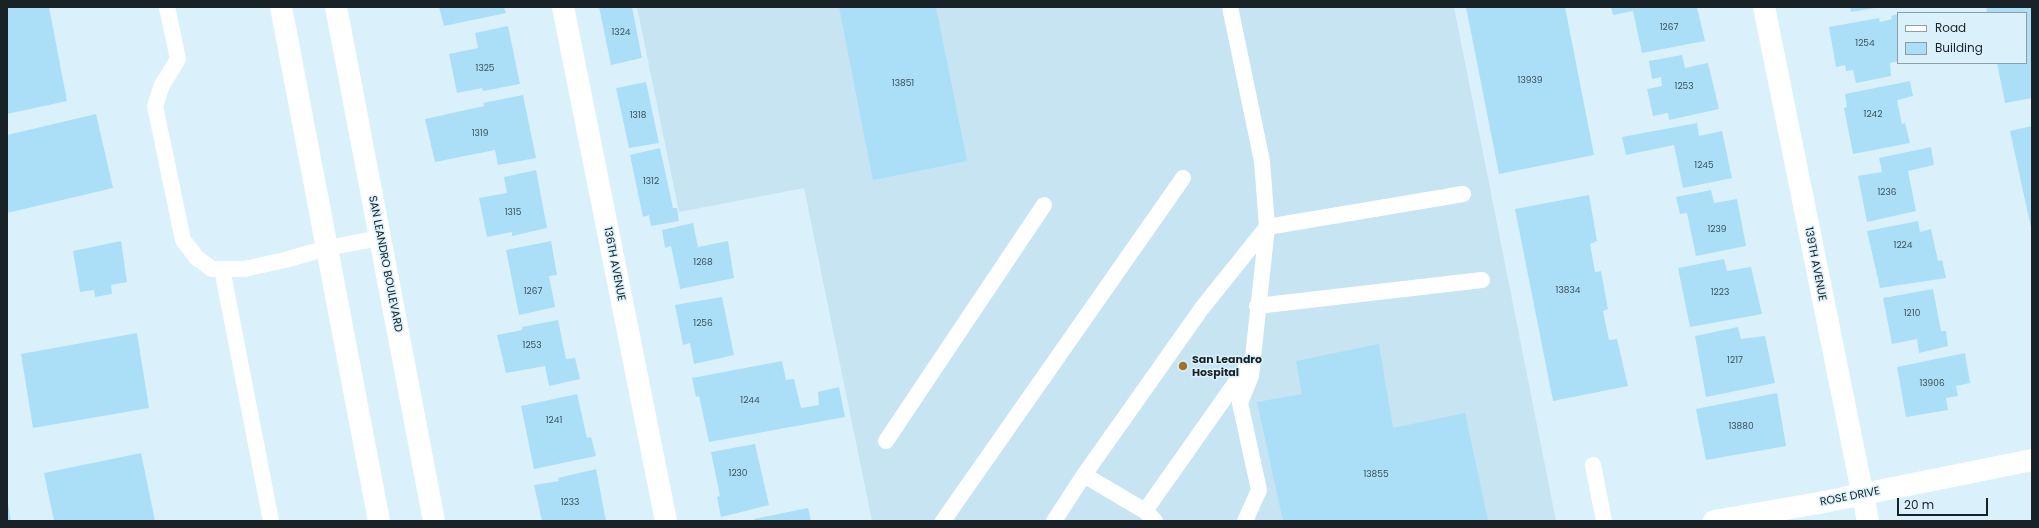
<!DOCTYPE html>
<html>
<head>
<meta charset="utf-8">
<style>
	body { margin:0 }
	#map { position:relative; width:2039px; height:528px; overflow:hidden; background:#daf1fc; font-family:Poppins,sans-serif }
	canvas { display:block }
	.frame { position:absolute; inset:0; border:8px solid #192226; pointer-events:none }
	.legend { position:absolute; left:1897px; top:12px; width:130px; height:52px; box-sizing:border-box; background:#daf1fc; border:1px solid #8d9ea6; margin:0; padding:5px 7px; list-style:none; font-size:12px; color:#192226 }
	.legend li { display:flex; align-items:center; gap:8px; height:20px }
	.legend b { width:20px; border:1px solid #8d9ea6 }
	.scale { position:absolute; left:1897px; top:498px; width:91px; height:18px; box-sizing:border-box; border:2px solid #192226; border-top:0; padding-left:5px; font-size:12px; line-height:14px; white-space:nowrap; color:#192226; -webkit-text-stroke:3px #daf1fc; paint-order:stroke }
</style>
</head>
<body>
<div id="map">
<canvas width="2039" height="528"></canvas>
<div class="frame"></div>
<ul class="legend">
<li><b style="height:5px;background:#fff"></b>Road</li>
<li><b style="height:11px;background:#aadff7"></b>Building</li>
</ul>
<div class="scale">20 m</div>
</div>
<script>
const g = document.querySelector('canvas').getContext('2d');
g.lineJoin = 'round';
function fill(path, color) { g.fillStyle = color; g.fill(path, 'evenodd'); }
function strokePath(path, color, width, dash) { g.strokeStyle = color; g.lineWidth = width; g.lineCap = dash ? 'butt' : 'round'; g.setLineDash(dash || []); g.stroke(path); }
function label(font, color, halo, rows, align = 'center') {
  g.font = font + ' Poppins,sans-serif'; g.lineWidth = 3; g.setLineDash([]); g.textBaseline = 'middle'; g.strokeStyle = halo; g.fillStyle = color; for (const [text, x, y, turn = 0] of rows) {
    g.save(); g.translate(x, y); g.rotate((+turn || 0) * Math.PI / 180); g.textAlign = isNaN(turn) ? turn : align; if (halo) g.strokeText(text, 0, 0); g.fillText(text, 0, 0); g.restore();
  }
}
const built = new Path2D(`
	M637 7H1454L1556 521H872L804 188 679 212Z`);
const building = new Path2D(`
	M7 7H49L67 101 7 114Z
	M439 7H504L506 13 444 26Z
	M599 7H632L642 58 611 65Z
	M839 7H936L967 161 873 180Z
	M1466 7H1565L1594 155 1499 174Z
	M1611 7H1697L1705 41 1642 53 1633 11 1613 15Z
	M1850 7H1875V8L1851 12Z
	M1986 7H2032V98L2005 103 1997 63H2026V13H1987Z
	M1898 14V61L1890 63 1891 76 1856 83 1853 70 1846 71 1845 65 1836 67 1829 27 1879 18 1880 22 1892 19 1891 16Z
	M508 26 520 84 483 91 482 88 457 93 449 54 478 48 475 33Z
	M1682 55 1685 68 1708 63 1719 109 1669 120 1668 113 1653 116 1647 89 1662 86 1661 77 1652 79 1649 61Z
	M1910 81 1913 96 1897 100 1902 124 1905 123 1910 143 1853 154 1844 108 1847 107 1845 94Z
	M646 82 659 143 629 148 616 88Z
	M523 95 536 158 498 165 495 150 435 162 425 119 484 106 483 103Z
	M96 114 113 188 7 213V135Z
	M1697 123 1699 136 1722 131 1732 178 1683 188 1674 145 1626 155 1622 137Z
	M2032 126V227L2031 228 2010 131Z
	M1931 147 1934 165 1908 171 1916 211 1867 222 1858 176 1882 172 1879 158Z
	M660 148 673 208H677L679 221 651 226 649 215 643 217 630 155Z
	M536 170 547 228 512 236V232L487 237 479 198 507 193 504 177Z
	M1711 190 1714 203 1737 199 1746 246 1696 256 1687 213 1680 214 1676 197Z
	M1589 195 1597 241 1590 244 1595 272 1601 271 1608 309 1603 311 1609 340 1617 339 1628 386 1553 401 1515 209Z
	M1918 221 1920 232 1931 229 1938 261 1942 260 1946 278 1880 288 1867 231Z
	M693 223 698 247 728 241 734 278 680 289 671 246 665 248 662 230Z
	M121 241 127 282 111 285 112 294 95 297 94 290 80 292 73 251Z
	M551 241 557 275 549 276 555 307 519 315 506 250Z
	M1724 259 1727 271 1751 267 1762 314 1690 327 1678 268Z
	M1933 289 1941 331H1946L1948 346 1919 353 1917 339 1892 344 1883 298Z
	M722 297 734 355 694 364 690 343 683 345 675 305Z
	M558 320 566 359 575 358 580 379 549 386 545 366 506 373 497 335 522 330V327Z
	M1738 327 1741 339 1765 336 1775 383 1706 397 1695 336Z
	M137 333 149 408 33 428 21 354Z
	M1379 344 1393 428 1465 413 1488 521H1283L1257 402 1302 394 1296 361Z
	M1965 353 1970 383 1956 386 1958 396 1946 398 1948 410 1906 417 1897 367Z
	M782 361 786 380 794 379 801 408 819 405 818 392 839 387 845 417 709 442 699 396 696 397 692 378Z
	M1777 393 1786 446 1706 460 1696 409Z
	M577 394 587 438 591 437 596 456 534 469 521 406Z
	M755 444 769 505 721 517 717 497 720 496 711 452Z
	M141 453 155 521H54L44 473Z
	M596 469 606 521H542L534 485 559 481 558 478Z
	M7 503H8L11 521H7Z
	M808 508 811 521H754V519Z`);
const service = new Path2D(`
	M167 7 178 59 162 85 155 106 183 240 197 258 212 269H244L285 260 327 248 380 238
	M1230 7 1262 161 1267 227 1251 376 1240 403 1259 490 1245 521
	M222 269 271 521
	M1257 306 1482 280
	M886 441 1044 205
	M1593 465 1604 521
	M1084 475 1202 308 1267 227 1463 194
	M943 521 1183 178
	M1054 521 1084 475 1145 511
	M1155 521 1145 511 1250 362`);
const minor = new Path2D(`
	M563 7 666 521
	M1764 7 1868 521
	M1714 521 1819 503 2032 460`);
const secondary = new Path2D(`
	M281 7 379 521
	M336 7 434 521`);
const markers = [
	[1183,366,5,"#9f7323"]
];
const numberNames = [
	["1267",1669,28],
	["1324",621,33],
	["1254",1865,44],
	["1325",485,69],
	["13939",1530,81],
	["13851",903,84],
	["1253",1684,87],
	["1242",1873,115],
	["1318",638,116],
	["1319",480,134],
	["1245",1704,166],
	["1312",651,182],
	["1236",1887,193],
	["1315",513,213],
	["1239",1717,230],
	["1224",1903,246],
	["1268",703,263],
	["13834",1568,291],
	["1267",533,292],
	["1223",1720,293],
	["1210",1912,314],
	["1256",703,324],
	["1253",532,346],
	["1217",1735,361],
	["13906",1932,384],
	["1244",750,401],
	["1241",554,421],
	["13880",1741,427],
	["1230",738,474],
	["13855",1376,475],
	["1233",570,503]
];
const streetNames = [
	["SAN LEANDRO BOULEVARD",385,264,79],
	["136TH AVENUE",614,264,79],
	["139TH AVENUE",1815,264,79],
	["ROSE DRIVE",1850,497,-11]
];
const poiNames = [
	["San Leandro",1192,360],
	["Hospital",1192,373]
];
fill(built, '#c6e4f2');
fill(building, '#aadff7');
strokePath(service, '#fff', 16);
strokePath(minor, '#fff', 22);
strokePath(secondary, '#fff', 22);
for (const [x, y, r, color] of markers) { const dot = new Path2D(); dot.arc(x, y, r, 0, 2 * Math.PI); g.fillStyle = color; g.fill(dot); strokePath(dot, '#daf1fc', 1.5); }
label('9px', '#3d515a', null, numberNames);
label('11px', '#192226', '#daf1fc', streetNames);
label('bold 11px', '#192226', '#daf1fc', poiNames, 'left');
</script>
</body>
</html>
